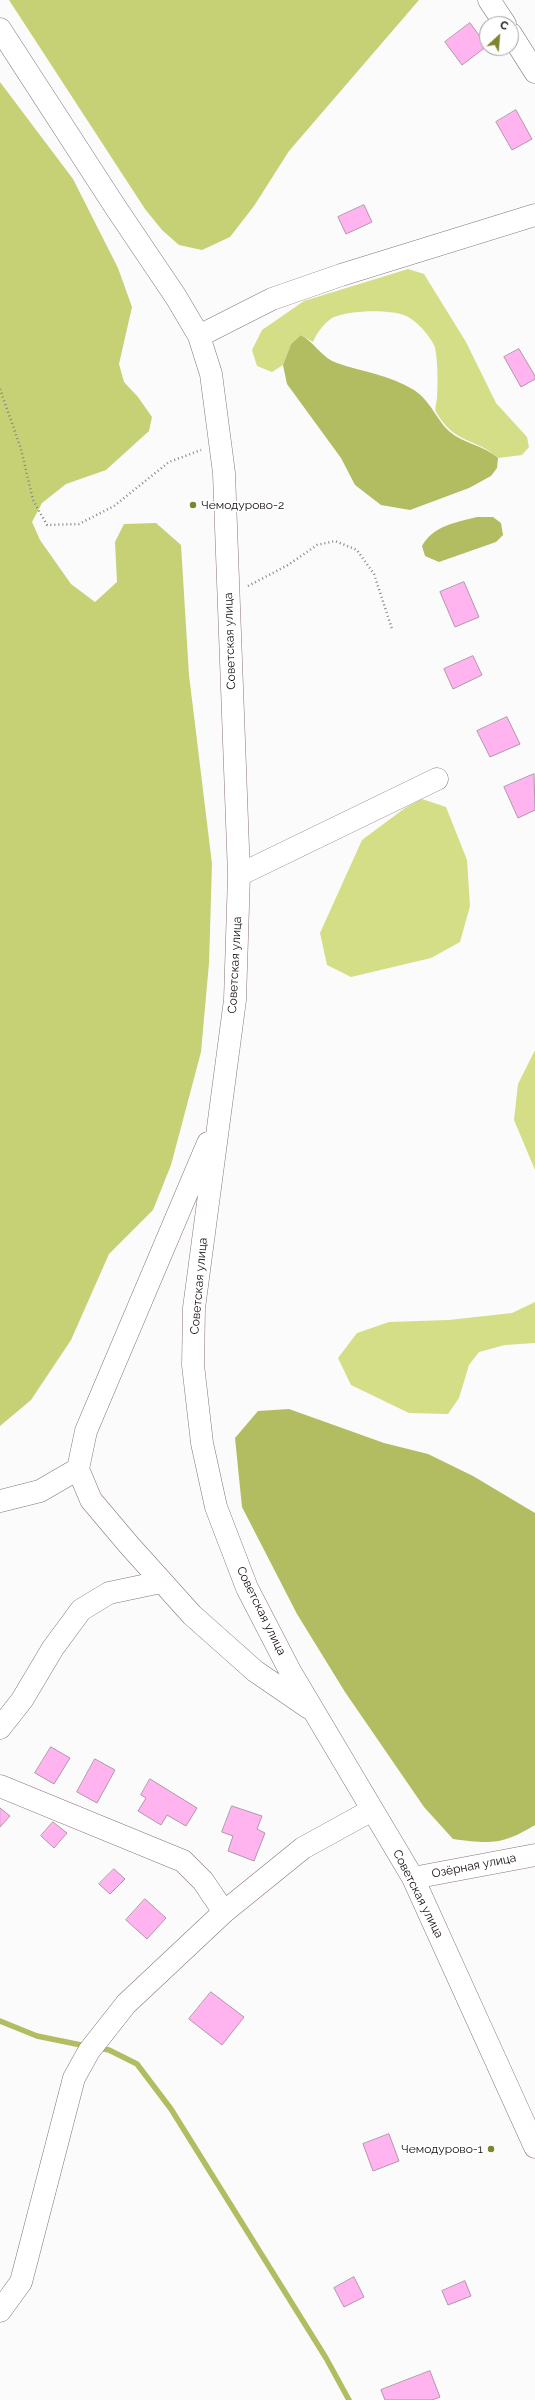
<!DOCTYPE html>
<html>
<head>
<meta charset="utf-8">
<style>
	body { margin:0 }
	#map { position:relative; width:535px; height:2400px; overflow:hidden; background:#fbfbfb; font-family:Raleway,sans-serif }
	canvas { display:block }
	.north { position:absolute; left:479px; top:16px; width:40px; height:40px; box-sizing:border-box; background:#fff; border:1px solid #a19da0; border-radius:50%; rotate:26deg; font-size:11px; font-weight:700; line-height:16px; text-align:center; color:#130b11 }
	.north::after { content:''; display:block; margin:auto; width:14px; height:18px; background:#7d8531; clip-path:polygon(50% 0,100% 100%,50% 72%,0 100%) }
</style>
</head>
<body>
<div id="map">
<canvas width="535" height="2400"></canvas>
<div class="north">С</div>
</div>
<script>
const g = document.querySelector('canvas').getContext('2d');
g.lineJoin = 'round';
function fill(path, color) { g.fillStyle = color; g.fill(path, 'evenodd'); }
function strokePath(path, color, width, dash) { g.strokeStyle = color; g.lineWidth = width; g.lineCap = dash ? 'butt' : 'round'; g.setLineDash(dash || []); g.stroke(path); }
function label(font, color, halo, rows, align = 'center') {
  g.font = font + ' Raleway,sans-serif'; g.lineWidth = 3.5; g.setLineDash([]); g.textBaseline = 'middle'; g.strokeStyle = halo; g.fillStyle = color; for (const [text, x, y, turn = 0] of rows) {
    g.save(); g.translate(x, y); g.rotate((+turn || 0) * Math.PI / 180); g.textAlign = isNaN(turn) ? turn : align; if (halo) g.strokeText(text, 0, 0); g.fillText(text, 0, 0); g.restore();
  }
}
const green = new Path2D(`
	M408 269 424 274 466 342 496 403 527 437 529 447 522 455 498 458C475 437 455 445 436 412 434 408 437 402 437 397 438 386 438 355 434 345 429 335 419 324 410 318 396 308 347 310 332 318 324 323 316 334 313 342L301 335 291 344 283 365 272 372 257 366 252 350 262 330 304 301Z
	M422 799 446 807 467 860 470 906 460 942 431 958 351 977 327 965 320 933 362 840 405 808Z
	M535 1050V1170L514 1120 518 1084Z
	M535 1302V1343L505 1345 479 1352 469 1365 459 1398 448 1414 409 1413 351 1385 338 1358 357 1333 389 1322 449 1320 512 1313Z`);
const forest = new Path2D(`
	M9 0H419L289 151 254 206 230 237 202 250 179 245 162 230 145 209Z
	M0 82 73 179 118 268 132 307 119 364 124 382 138 397 152 417 149 431 106 470 66 484 42 503 32 522 40 540 71 584 95 602 117 582 115 542 124 524 156 523 181 545 189 675 212 864 209 963 201 1052 171 1165 153 1210 109 1254 71 1340 31 1400 0 1426Z`);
const water = new Path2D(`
	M301 335C315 343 322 358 337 363 363 372 390 375 414 390 431 401 437 421 450 432 464 444 484 445 498 458L497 468 491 476 469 488 410 510 381 505 355 485 341 458 287 384 283 365 291 344Z
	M477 517H493L501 523 503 535 496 542 439 562 425 556 422 546C434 525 455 523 477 517Z
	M289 1409 384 1443 428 1454 473 1476 535 1513V1825C502 1845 491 1844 453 1839L424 1807 345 1692 297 1614 242 1507 235 1438 258 1411Z`);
const stream = new Path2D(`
	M0 2021 37 2036 86 2046
	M98 2048 109 2050 137 2064 171 2109 326 2358 349 2400`);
const building = new Path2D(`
	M470 23 487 46 462 65 445 42Z
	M516 110 532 139 512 150 496 122Z
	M364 205 372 222 346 234 338 217Z
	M519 349 535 376V379L521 387 504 357Z
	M464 582 479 617 455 627 440 592Z
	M473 656 482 675 453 689 444 669Z
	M507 717 520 744 490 757 477 731Z
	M534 774 535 810 518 818 504 787Z
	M51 1747 70 1758 54 1784 35 1773Z
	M95 1759 115 1770 97 1803 77 1792Z
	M150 1779 197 1808 186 1826 167 1815 161 1825 138 1811 146 1798 141 1795Z
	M232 1806 262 1816 257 1829 265 1833 254 1861 228 1851 233 1836 222 1832Z
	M0 1808 10 1816 0 1827Z
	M53 1822 67 1833 54 1848 41 1836Z
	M114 1869 125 1879 110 1894 99 1884Z
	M145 1899 166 1918 147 1939 126 1920Z
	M211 1992 244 2017 222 2045 189 2019Z
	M389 2134 399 2161 373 2171 363 2144Z
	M354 2277 364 2297 344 2307 334 2288Z
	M465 2281 471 2296 448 2305 442 2291Z
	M430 2371 440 2397 432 2400H385L381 2390Z`);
const path = new Path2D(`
	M0 389 21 449 33 500 47 525 79 524 114 506 169 462 201 450
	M248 586 288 565 317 545 335 541 357 550 374 574 392 629`);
const minor = new Path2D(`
	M489 0 505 24
	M0 29 116 208 176 297 199 336 211 374 224 473 239 875 235 1000 194 1308 193 1365 202 1443 216 1507 247 1588 290 1671 413 1878 535 2147
	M511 34 535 72
	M199 336 272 299 341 275 535 215
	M239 875 437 779
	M208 1143 86 1431 78 1469 91 1500 129 1545 192 1615 255 1671 309 1708
	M0 1501 40 1491 78 1469
	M0 1728 22 1700 53 1648 81 1610 109 1593 161 1582
	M0 1786 183 1861 203 1881 224 1912
	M413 1878 535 1855
	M0 2311 21 2282 74 2078 89 2051 126 2004 224 1912 303 1848 372 1810`);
const markers = [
	[193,505,4,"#7d8531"],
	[491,2149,4,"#7d8531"]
];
const poiNames = [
	["Чемодурово-2",201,505],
	["Чемодурово-1",483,2149,"right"]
];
const streetNames = [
	["Советская улица",230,641,-92],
	["Советская улица",235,965,-87],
	["Советская улица",199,1286,-85],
	["Советская улица",261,1611,64],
	["Озёрная улица",474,1866,-11],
	["Советская улица",418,1894,63]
];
fill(green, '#d3de86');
fill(forest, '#c6d075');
fill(water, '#b2bc61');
strokePath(stream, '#b2bc61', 5.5);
fill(building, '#ffb3ef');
strokePath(building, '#b097aa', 1);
strokePath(minor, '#897284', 23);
strokePath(path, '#878386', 2.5, [1, 3]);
strokePath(minor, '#fff', 22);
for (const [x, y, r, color] of markers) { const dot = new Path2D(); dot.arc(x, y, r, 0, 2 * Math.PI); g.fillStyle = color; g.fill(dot); strokePath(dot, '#fff', 1.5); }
label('12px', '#130b11', '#fff', poiNames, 'left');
label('12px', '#130b11', '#fff', streetNames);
</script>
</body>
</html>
